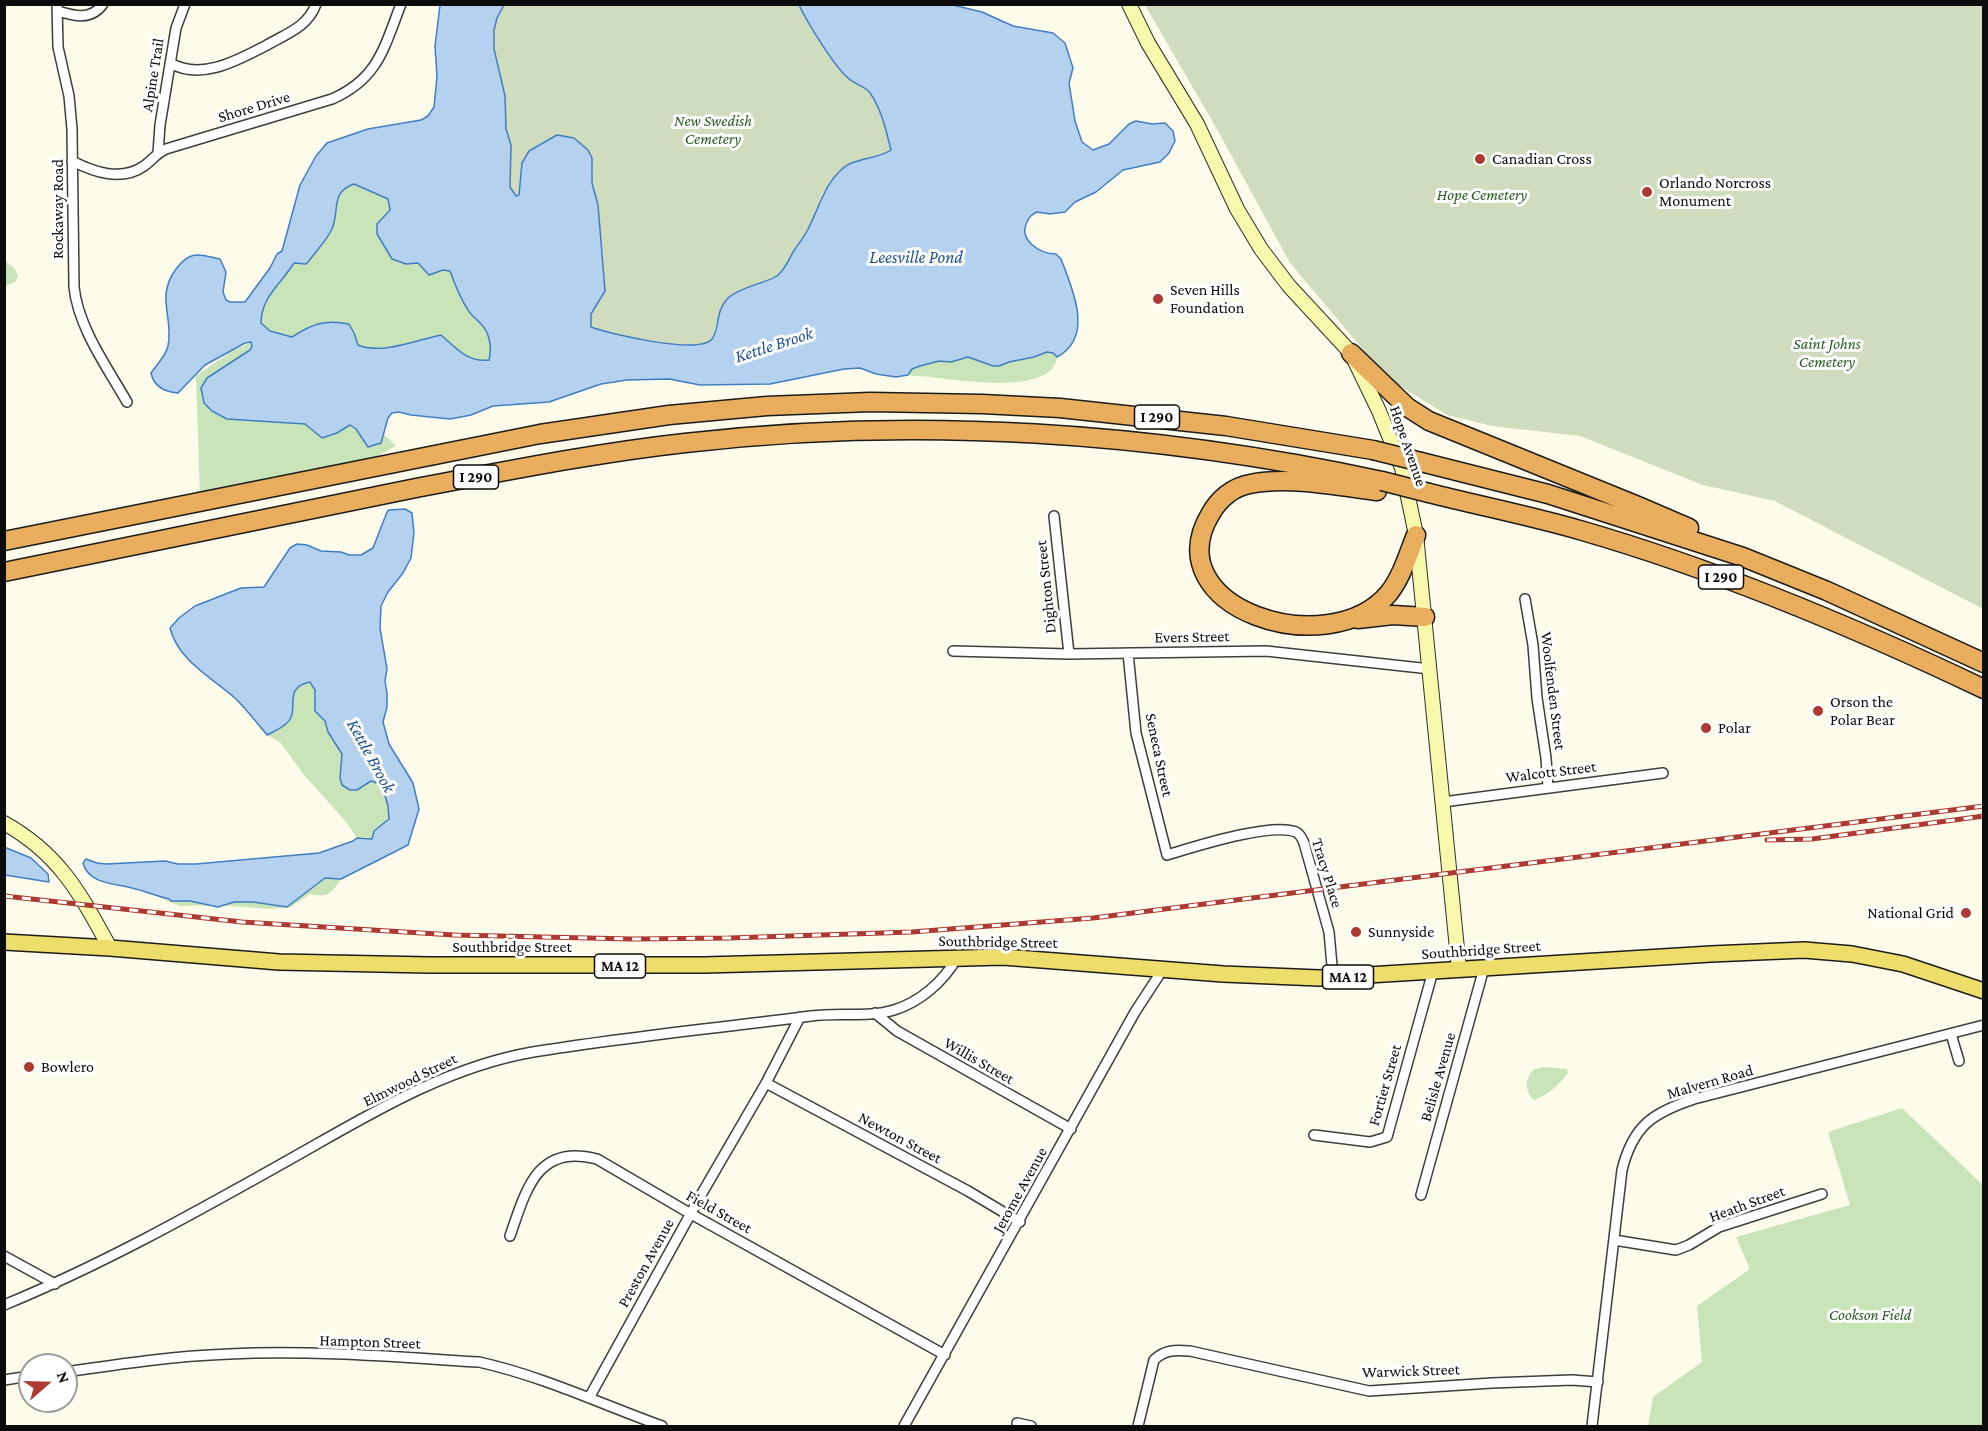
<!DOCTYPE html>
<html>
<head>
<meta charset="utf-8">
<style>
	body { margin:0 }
	#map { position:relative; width:1988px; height:1431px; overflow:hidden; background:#fdfceb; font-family:"Crimson Pro",serif }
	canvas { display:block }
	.frame { position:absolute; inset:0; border:6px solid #0b0b0b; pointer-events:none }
	.north { position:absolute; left:18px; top:1353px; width:60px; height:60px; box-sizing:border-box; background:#fff; border:2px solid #9d9d9d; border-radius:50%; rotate:70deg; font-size:16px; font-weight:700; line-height:24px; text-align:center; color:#0b0b0b }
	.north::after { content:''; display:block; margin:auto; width:21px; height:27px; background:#ae3930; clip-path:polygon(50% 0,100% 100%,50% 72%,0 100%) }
</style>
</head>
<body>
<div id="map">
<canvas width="1988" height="1431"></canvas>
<div class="frame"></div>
<div class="north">N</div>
</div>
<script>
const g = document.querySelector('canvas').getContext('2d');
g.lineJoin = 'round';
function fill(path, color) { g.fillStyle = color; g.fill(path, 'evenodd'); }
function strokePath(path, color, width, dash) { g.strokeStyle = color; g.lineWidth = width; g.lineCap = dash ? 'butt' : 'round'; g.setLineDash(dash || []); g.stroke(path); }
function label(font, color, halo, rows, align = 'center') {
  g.font = font + ' "Crimson Pro",serif'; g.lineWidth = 6; g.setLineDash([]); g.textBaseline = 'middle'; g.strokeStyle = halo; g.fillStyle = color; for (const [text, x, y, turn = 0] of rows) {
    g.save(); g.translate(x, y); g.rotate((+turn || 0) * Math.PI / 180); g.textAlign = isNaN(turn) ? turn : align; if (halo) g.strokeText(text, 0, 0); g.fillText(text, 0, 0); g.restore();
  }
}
const green = new Path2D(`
	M354 183 388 199 390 210 377 224 406 264 418 263 450 271C455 285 460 298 468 310 471 316 477 319 481 324 490 333 492 348 489 360 468 363 456 348 441 335 416 340 382 354 358 345L354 333 349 324C325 320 312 323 292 337L270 331 261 323C262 297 281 284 294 263L306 264C314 253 326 241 332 228 341 210 330 192 354 183Z
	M4 260 15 269 18 277 15 282 5 286Z
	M258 339 365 415 396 446 370 460 200 497 196 376 232 351Z
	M1047 352 1053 353 1057 357C1054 396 957 380 930 377 922 376 916 377 908 375L912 369 939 361 951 362 968 357 999 366 1009 362 1034 357Z
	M310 682 315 690V711L325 721 328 732 342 754 340 778 363 788 371 781 385 783 394 825 372 839 366 837 357 838 347 823 304 775 280 742 267 735 288 722 292 713V699L297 688Z
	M325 878 341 879C331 894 328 898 310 894L291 907 268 909 219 905 180 906 163 899 166 897Z
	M1543 1067 1567 1069 1568 1073C1559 1085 1548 1095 1534 1100 1525 1094 1524 1077 1534 1070 1537 1068 1540 1068 1543 1067Z
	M1902 1108 1983 1185V1426H1648L1653 1397 1702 1362 1697 1306 1750 1269 1736 1237 1850 1205 1828 1132Z`);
const cemetery = new Path2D(`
	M504 4 799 5 850 80C880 92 883 121 891 150L884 155 863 159 823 192 810 225 790 260 778 275 729 297C725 306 719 316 715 327 714 331 714 336 711 340 697 355 611 334 591 328L598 205 592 183 593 170 522 162 519 195 516 196 510 187 511 145 506 129 505 96 494 49V30L497 18Z
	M1145 5H1983V609L1775 501 1703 485 1580 436 1492 426 1447 415 1387 378 1290 263 1218 131Z`);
const water = new Path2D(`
	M440 5H504L497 18 494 30V49L505 96 506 129 511 145 510 187 516 196 519 195 522 163 529 151 557 135 574 138 588 150 592 158V183L598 205 605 291 591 314V327C609 334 699 355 712 339 720 328 715 311 728 298 741 286 766 284 778 275 785 269 789 260 793 252 799 243 806 235 810 225 820 205 824 186 841 170 854 157 876 160 891 150 886 131 882 110 870 93 864 85 855 85 848 78 834 66 807 22 799 5H953L982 12 1013 26 1053 33 1065 43 1073 68 1069 83 1075 121 1082 142 1093 150 1109 144 1129 124 1136 121 1152 124 1165 123 1173 131 1175 141 1169 153 1160 162 1123 170 1096 192 1075 202 1065 212 1050 214 1037 212C1032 214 1029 217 1027 222 1018 240 1040 254 1056 254L1061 259C1072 288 1095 337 1057 357L1053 353 1047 352 1034 357 1009 362 999 366H993L968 357 951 362 939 361 920 366 912 369 908 375 896 377 876 374 860 368 844 369 770 384 700 385 669 379 627 380 601 384 549 402 493 406 471 415 450 419 411 415 399 412 392 413 388 418 381 443 368 447 356 429 350 425 337 433 322 438 305 424 227 419 212 411 204 403 201 388 207 378 250 350 252 346 251 342 245 343 205 365 178 393C166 392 154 387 151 373 157 364 166 356 168 346 174 316 155 298 176 269 190 250 199 254 220 259L226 272 223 292 226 300 230 302H245L270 268 277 254 282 251 300 185 316 156 327 143 368 129 421 120 428 116 434 107 437 77 435 46ZM354 184 388 199 390 210 377 224V234L392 259 406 264 418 263 429 275 443 270 450 271C455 285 460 298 468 310 471 316 477 319 481 324 490 333 492 348 489 360 468 363 456 348 441 335 417 340 381 355 358 345L354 333 349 324C325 319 312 324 292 337L270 331 261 323C261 297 281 284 294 263L306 264 309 261C316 251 327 240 332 229 340 210 330 192 354 184Z
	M405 509 412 513 414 533 411 558 403 573 388 592 381 606 380 628 387 669 385 681 387 693V707L383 722 389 744 413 783 419 809 408 845 341 879 325 878 287 907 253 902H234L218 907 190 901H171L169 899C156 896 145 891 132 888 116 883 89 885 83 863L86 859 97 863 106 864 165 861 178 864H196L319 853 353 841 357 838 372 839 374 831 389 819 388 806 382 785 371 781 357 790H350L342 785 340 778 342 754 328 732 325 721 315 711V690L310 682C281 688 301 710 287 723 282 728 273 732 267 735 257 723 247 710 236 699 213 678 178 661 170 628L179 618 195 606 241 588 264 587 290 548 297 544 307 545 321 551 341 552 349 555H361L373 548 387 512 389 510Z
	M4 847 31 858 48 874 49 882 5 875Z`);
const street = new Path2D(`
	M57 4 58 47 69 96 72 129 74 287C78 327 107 367 127 402
	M58 11C74 16 91 21 103 4
	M170 63C202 81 238 60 267 45 286 34 308 27 316 4
	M158 153 160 125 176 28 185 4
	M72 161C94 172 121 182 144 166 152 160 157 153 166 149L332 99C378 79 384 48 401 4
	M1054 516 1069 654
	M1525 599 1533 645 1537 698 1546 758 1548 787
	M953 651 1069 654 1266 651 1430 669
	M1128 653 1136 733 1167 855C1194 847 1271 822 1296 832 1300 834 1302 838 1304 843L1329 932 1333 977
	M1443 802 1663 773
	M875 1013 897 1031 1071 1129
	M1951 1034 1959 1061
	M766 1083 968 1191 1020 1222
	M1314 1135 1370 1142 1387 1137 1433 971
	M1421 1195 1484 968
	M510 1236C526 1190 537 1143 597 1159L691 1214 945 1355
	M1614 1240 1676 1250 1689 1245 1719 1227 1822 1194
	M4 1256 55 1284
	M4 1305C99 1266 189 1216 278 1166 359 1121 440 1068 533 1052 625 1037 718 1028 811 1016 838 1012 868 1018 894 1010 920 1002 943 982 957 958
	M66 1372C120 1364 174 1356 229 1354 312 1350 396 1357 479 1362 542 1376 601 1404 662 1426
	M4 1380 30 1376
	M589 1398 701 1195 766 1083 800 1017
	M1017 1423 1031 1426
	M904 1426 1135 1012 1163 969
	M1138 1426 1154 1360C1165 1349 1176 1350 1190 1351L1369 1391 1492 1383 1572 1380 1598 1382
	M1592 1426 1622 1170C1633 1126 1652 1113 1694 1099L1984 1025`);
const secondary = new Path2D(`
	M1129 4 1148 43 1197 124 1237 209 1261 249 1289 286 1351 353 1379 411 1402 468 1416 535 1459 969
	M4 823C60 854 81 895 110 948`);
const primary = new Path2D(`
	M4 942 110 948 279 962 429 965H704L1003 957 1223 974 1319 978 1711 954 1804 950 1852 954 1903 964 1984 991`);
const highway = new Path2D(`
	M1351 353 1407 407 1429 421 1638 506 1689 528
	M1421 462 1548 494 1743 557 1827 591 1984 663
	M1377 491C1338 486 1289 476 1250 484 1233 487 1219 499 1211 513 1153 608 1329 665 1389 593 1402 576 1408 555 1416 535
	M1429 493C1480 506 1532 516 1583 531 1721 571 1854 627 1984 689
	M4 541 540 434 669 415 767 406 870 402 982 404 1060 408 1226 426 1373 450
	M4 572C142 545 279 515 416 488 506 471 595 453 685 443 916 416 1155 432 1382 481
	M1358 619 1393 615 1425 617`);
const rail = new Path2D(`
	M1767 840 1812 839 1984 816
	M4 896 242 922 454 935 632 939 729 938 912 932 1093 918 1984 806`);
const highwayBridge = new Path2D(`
	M1373 450 1421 462
	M1382 481 1429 493`);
const markers = [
	[1480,159,6,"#ae3930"],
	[1647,192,6,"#ae3930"],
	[1158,299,6,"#ae3930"],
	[1818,711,6,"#ae3930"],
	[1706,728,6,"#ae3930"],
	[1966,913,6,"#ae3930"],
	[1356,932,6,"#ae3930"],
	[29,1067,6,"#ae3930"]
];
const shields = [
	[1157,417,45],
	[476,477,45],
	[1721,577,45],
	[620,966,51],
	[1348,977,51]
];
const shieldNames = [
	["I 290",1157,417],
	["I 290",476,477],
	["I 290",1721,577],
	["MA 12",620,966],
	["MA 12",1348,977]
];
const streetNames = [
	["Alpine Trail",153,75,-81],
	["Shore Drive",254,107,-17],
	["Rockaway Road",58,209,-90],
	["Hope Avenue",1408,446,71],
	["Dighton Street",1046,587,-96],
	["Evers Street",1192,637,-1],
	["Woolfenden Street",1553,691,83],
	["Seneca Street",1159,755,78],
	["Walcott Street",1551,772,-7],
	["Tracy Place",1327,873,73],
	["Southbridge Street",998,942,1],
	["Southbridge Street",512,947],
	["Southbridge Street",1481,950,-4],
	["Willis Street",979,1061,30],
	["Belisle Avenue",1438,1077,-74],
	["Elmwood Street",410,1080,-26],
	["Malvern Road",1710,1082,-16],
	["Fortier Street",1385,1085,-74],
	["Newton Street",900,1138,28],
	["Jerome Avenue",1020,1190,-61],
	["Heath Street",1747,1204,-20],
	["Field Street",719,1212,29],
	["Preston Avenue",646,1263,-61],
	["Hampton Street",370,1342,2],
	["Warwick Street",1411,1371,-2]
];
const parkNames = [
	["New Swedish",713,121],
	["Cemetery",713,139],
	["Hope Cemetery",1482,195],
	["Saint Johns",1827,344],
	["Cemetery",1827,362],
	["Cookson Field",1870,1315]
];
const poiNames = [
	["Canadian Cross",1492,159],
	["Orlando Norcross",1659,183],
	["Monument",1659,201],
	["Seven Hills",1170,290],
	["Foundation",1170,308],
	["Orson the",1830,702],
	["Polar Bear",1830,720],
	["Polar",1718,728],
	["National Grid",1954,913,"right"],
	["Sunnyside",1368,932],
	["Bowlero",41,1067]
];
const waterNames = [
	["Leesville Pond",916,257],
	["Kettle Brook",774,345,-18],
	["Kettle Brook",371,756,61]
];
fill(green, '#c9e4b8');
fill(cemetery, '#cfdcbe');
fill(water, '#b4d2f0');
strokePath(water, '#417ec1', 1.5);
strokePath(street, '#3e3e3e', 12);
strokePath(secondary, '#2d2d2d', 16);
strokePath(primary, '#1c1c1c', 18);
strokePath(highway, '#1c1c1c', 21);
strokePath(street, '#fff', 9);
strokePath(secondary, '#f7f8ab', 14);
strokePath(primary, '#eddd6b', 15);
strokePath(highway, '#e8ae5e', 18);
strokePath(rail, '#ae3930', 5);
strokePath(rail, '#fff', 3, [9]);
strokePath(highwayBridge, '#1c1c1c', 21, []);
strokePath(highwayBridge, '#e8ae5e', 18);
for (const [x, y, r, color] of markers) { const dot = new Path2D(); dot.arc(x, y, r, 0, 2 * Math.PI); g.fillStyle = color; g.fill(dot); strokePath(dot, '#fff', 2); }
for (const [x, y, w] of shields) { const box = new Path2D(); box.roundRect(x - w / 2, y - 12, w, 24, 4.5); g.fillStyle = '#fff'; g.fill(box); strokePath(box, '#0b0b0b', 1.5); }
label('bold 15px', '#0b0b0b', null, shieldNames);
label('16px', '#0b0b0b', '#fff', streetNames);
label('italic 16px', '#265c22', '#fff', parkNames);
label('16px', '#0b0b0b', '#fff', poiNames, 'left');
label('italic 18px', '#205291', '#fff', waterNames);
</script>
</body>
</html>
